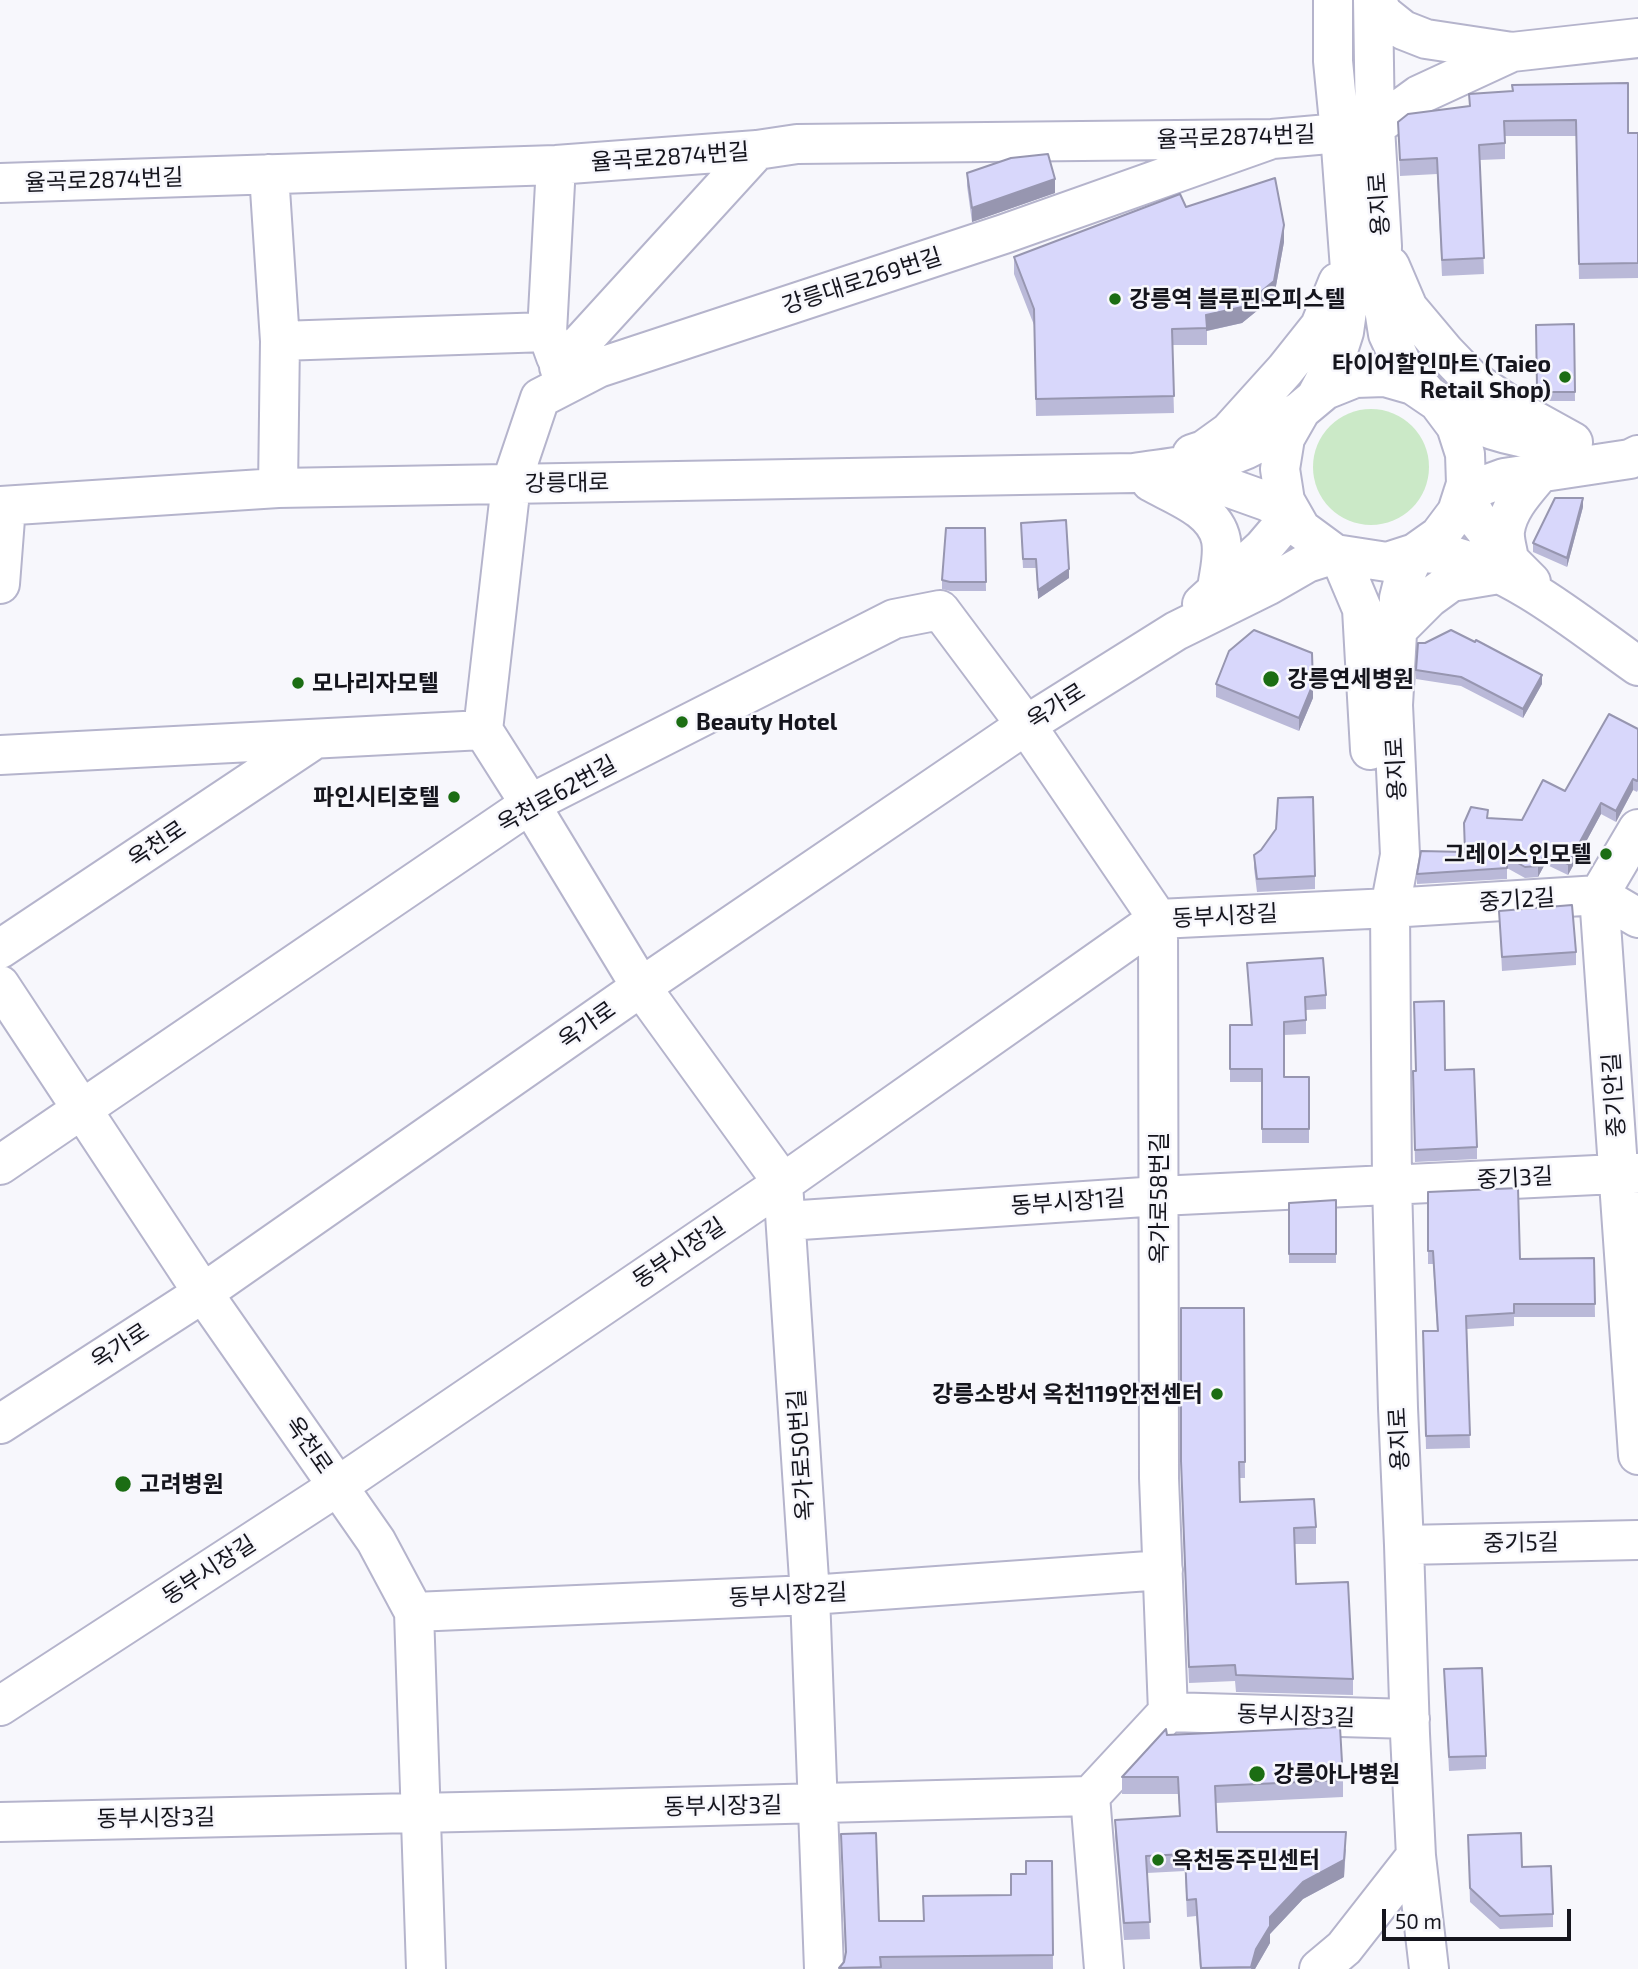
<!DOCTYPE html>
<html>
<head>
<meta charset="utf-8">
<style>
	body { margin:0 }
	#map { position:relative; width:1638px; height:1969px; overflow:hidden; background:#f7f7fc; font-family:"Exo 2",sans-serif }
	canvas { display:block }
	.scale { position:absolute; left:1382px; top:1909px; width:189px; height:32px; box-sizing:border-box; border:4px solid #15151d; border-top:0; padding-left:9px; font-size:21px; line-height:24px; white-space:nowrap; color:#15151d; -webkit-text-stroke:5px #f7f7fc; paint-order:stroke }
</style>
</head>
<body>
<div id="map">
<canvas width="1638" height="1969"></canvas>
<div class="scale">50 m</div>
</div>
<script>
const g = document.querySelector('canvas').getContext('2d');
g.lineJoin = 'round';
function fill(path, color) { g.fillStyle = color; g.fill(path, 'evenodd'); }
function strokePath(path, color, width, dash) { g.strokeStyle = color; g.lineWidth = width; g.lineCap = dash ? 'butt' : 'round'; g.setLineDash(dash || []); g.stroke(path); }
function label(font, color, halo, rows, align = 'center') {
  g.font = font + ' "Exo 2","Noto Sans KR",sans-serif'; g.lineWidth = 5; g.setLineDash([]); g.textBaseline = 'middle'; g.strokeStyle = halo; g.fillStyle = color; for (const [text, x, y, turn = 0] of rows) {
    g.save(); g.translate(x, y); g.rotate((+turn || 0) * Math.PI / 180); g.textAlign = isNaN(turn) ? turn : align; if (halo) g.strokeText(text, 0, 0); g.fillText(text, 0, 0); g.restore();
  }
}
const green = new Path2D(`
	M1313 467a58 58 0 1 1 116 0a58 58 0 1 1-116 0Z`);
const minor = new Path2D(`
	M1373 0 1375 127 1382 246 1381 290 1388 334 1403 366 1427 394
	M1376 0 1383 14 1403 30 1426 39 1512 52 1638 38
	M1375 127 1419 95 1512 52
	M269 174 280 341 278 488
	M0 183 556 165 757 150 797 144 1272 139 1340 133
	M1390 266 1408 308 1445 352 1472 380 1526 416 1573 442
	M280 341 547 332
	M556 357 547 332 556 165
	M559 367 757 150
	M1316 397 1334 363 1344 332 1351 283 1340 133 1333 61V0
	M1439 403C1473 427 1515 439 1556 442
	M1192 454 1204 450 1229 432 1285 370 1320 326 1338 282
	M1168 477 1210 481 1266 501 1292 514 1263 548 1202 604
	M1151 482C1176 496 1215 509 1221 540 1224 556 1219 573 1217 589
	M0 506 278 488 1134 473C1172 467 1221 464 1255 445 1271 436 1284 424 1298 412
	M1340 557 1362 609 1370 750
	M1509 560C1508 551 1504 540 1505 531 1508 508 1526 490 1540 473
	M1531 582 1509 560 1479 522 1463 493 1504 478 1630 459 1638 455
	M0 584 6 506
	M1398 629 1429 598 1451 582 1499 574
	M0 755 483 730
	M1638 829 1599 895 1638 1455
	M0 949 315 739
	M0 985 203 1293 376 1541 414 1612 426 1969
	M0 1165 530 804 894 619 940 610 1026 725 1158 919 1159 1478 1168 1712
	M786 1221 1159 1196 1638 1173
	M0 1424 203 1293 641 987 1026 725 1176 631 1267 586 1307 563 1335 554 1387 562 1415 553 1439 536 1457 512 1466 484 1465 454 1456 426 1438 402 1413 385 1385 377 1355 378 1325 390 1301 410 1285 438 1280 469 1285 501 1301 529 1335 554
	M1404 1545 1638 1540
	M414 1612 810 1595 1163 1570
	M0 1706 338 1486 783 1183 1158 919 1390 908 1599 895 1638 918
	M1090 1796 1104 1969
	M0 1822C363 1813 727 1808 1090 1796L1168 1712 1410 1719
	M824 1969 810 1595 783 1183 641 987 530 804 483 730 511 484 540 398 598 368 1004 234 1272 139
	M1319 1969 1344 1948 1416 1856
	M1429 1969 1416 1856 1410 1734 1404 1545 1398 1408 1392 1183 1390 908 1400 855 1393 705 1399 598 1404 578 1415 553C1426 554 1437 553 1448 555 1517 571 1581 626 1638 666`);
const wall = new Path2D(`
	M1512 85 1628 133H1638V278L1579 279 1576 136H1505V159L1480 160 1484 274 1442 276 1437 174 1400 176 1398 122 1469 106V94L1512 91Z
	M967 173 1055 193 972 222 967 186Z
	M1186 207 1284 242 1274 297 1242 323 1207 331V345H1172L1174 413 1036 416 1034 325 1014 274V257Z
	M1574 324 1575 401H1544L1537 397 1536 325Z
	M1583 507 1567 567 1533 552V543Z
	M985 528 986 591H950L942 589V580Z
	M1021 532 1069 578 1038 599 1036 568H1023Z
	M1416 670 1542 684 1523 718 1461 686 1416 679Z
	M1216 684 1313 698 1299 731 1216 697Z
	M1638 729V790L1637 792 1633 790 1616 822 1601 814 1568 875 1545 864 1538 877 1525 878 1507 868V879L1417 884V874L1464 852V823L1488 818 1522 820 1565 791Z
	M1254 855 1315 876V889L1257 892 1254 868Z
	M1499 911 1576 952V965L1502 971Z
	M1247 963 1326 995V1009L1306 1010V1034L1284 1035V1077H1309V1143H1262V1082H1230V1025H1251Z
	M1445 1070 1477 1147V1159L1415 1162 1413 1071Z
	M1428 1192 1520 1259 1594 1258 1595 1317H1514V1326L1467 1329 1470 1448 1426 1449 1423 1331H1437L1433 1264H1428Z
	M1336 1200V1263H1289V1203Z
	M1181 1308H1244L1245 1478H1239L1240 1502 1316 1527V1544H1294L1296 1584 1353 1679V1695L1236 1692 1235 1681 1189 1683 1181 1478Z
	M1444 1669 1486 1756V1769L1449 1771Z
	M1167 1735 1343 1780V1797L1216 1803 1217 1832 1346 1849 1344 1877 1303 1899 1270 1934V1943L1255 1969H1200L1196 1916 1187 1917 1185 1871 1147 1873 1150 1939 1124 1940 1115 1837V1820L1180 1816 1178 1794H1122V1777Z
	M841 1834 879 1921H923L1011 1895 1026 1874 1052 1861 1053 1969H839L844 1962 845 1954Z
	M1468 1835 1553 1914V1927L1500 1929 1470 1902Z`);
const shadedWall = new Path2D(`
	M1055 179V193L972 222V208Z
	M1284 225V242L1274 297 1242 323 1206 331V315Z
	M1583 498V507L1567 567V558Z
	M1069 569V578L1038 599V590Z
	M1542 675V684L1523 718V709Z
	M1313 684V698L1299 731V718Z
	M1633 779V790L1616 822V811Z
	M1601 803V814L1568 875V864Z
	M1545 853V864L1538 877V866Z
	M1346 1832 1344 1877 1303 1899 1270 1934V1943L1255 1969H1251L1256 1949 1270 1917Z`);
const building = new Path2D(`
	M1628 83V133H1638V263L1579 264 1576 120 1504 121 1505 143 1479 145 1484 258 1442 260 1437 158 1400 160 1398 122 1408 114 1470 106 1469 94 1513 91 1512 85Z
	M1048 154 1055 179 972 208 967 173 1011 158Z
	M1275 178 1284 225 1274 281 1242 307 1206 315 1207 328 1172 329 1174 396 1036 399 1034 309 1014 257 1180 194 1186 207Z
	M1574 324 1575 392H1544L1537 388 1536 325Z
	M1555 498H1583L1567 558 1533 543Z
	M1066 520 1069 569 1038 590 1036 559H1023L1021 523Z
	M946 528H985L986 582H950L942 580Z
	M1254 630 1312 653 1313 684 1299 718 1216 684 1229 651Z
	M1451 630 1475 642 1476 640 1542 675 1523 709 1461 677 1416 670 1418 643H1425Z
	M1609 714 1638 729V779L1637 781 1633 779 1616 811 1601 803 1568 864 1545 853 1538 866 1525 867 1507 857V868L1417 874 1421 851 1465 852 1464 823 1471 807 1488 810 1487 818 1522 820 1543 780 1565 791Z
	M1313 797 1315 876 1257 879 1254 855 1261 850 1276 829 1278 798Z
	M1572 905 1576 952 1502 957 1499 911Z
	M1323 958 1326 995 1305 997 1306 1020 1284 1022V1077H1309V1129H1262V1069H1230V1025H1252L1247 963Z
	M1444 1001 1445 1070 1474 1069 1477 1147 1415 1150 1413 1071H1416L1414 1002Z
	M1518 1188 1520 1259 1594 1258 1595 1304H1514V1313L1466 1316 1470 1435 1426 1436 1423 1331H1438L1433 1251H1428V1192Z
	M1336 1200V1254H1289V1203Z
	M1181 1308H1244L1245 1462H1239L1240 1502 1314 1499 1316 1527 1294 1528 1296 1584 1348 1582 1353 1679 1236 1675 1235 1665 1189 1667 1181 1461Z
	M1482 1668 1486 1756 1449 1757 1444 1669Z
	M1340 1727 1343 1780 1215 1786 1217 1832H1346L1344 1860 1303 1882 1270 1917V1926L1256 1949 1251 1967 1201 1968 1196 1899 1187 1900 1185 1854 1146 1856 1150 1922 1124 1923 1115 1820 1180 1816 1178 1777H1122L1166 1729 1167 1735Z
	M876 1833 879 1921H924L923 1896 1011 1895V1874H1026V1861H1052L1053 1955 880 1957 881 1967 839 1968 844 1962 846 1952 841 1834Z
	M1521 1833 1522 1867 1551 1866 1553 1914 1500 1916 1470 1888 1468 1835Z`);
const markers = [
	[1115,299,7,"#1b6d13"],
	[1565,377,7,"#1b6d13"],
	[1271,679,9,"#1b6d13"],
	[298,683,7,"#1b6d13"],
	[682,722,7,"#1b6d13"],
	[454,797,7,"#1b6d13"],
	[1606,854,7,"#1b6d13"],
	[1217,1394,7,"#1b6d13"],
	[123,1484,9,"#1b6d13"],
	[1257,1774,9,"#1b6d13"],
	[1158,1860,7,"#1b6d13"]
];
const streetNames = [
	["율곡로2874번길",1236,137,-2],
	["율곡로2874번길",670,157,-4],
	["율곡로2874번길",104,180,-2],
	["용지로",1379,204,-94],
	["강릉대로269번길",862,281,-18],
	["강릉대로",567,483,-1],
	["옥가로",1056,706,-32],
	["용지로",1396,769,-93],
	["옥천로62번길",557,794,-29],
	["옥천로",157,844,-34],
	["중기2길",1517,900,-4],
	["동부시장길",1225,916,-3],
	["옥가로",587,1025,-35],
	["중기안길",1614,1095,-94],
	["중기3길",1515,1178,-3],
	["옥가로58번길",1159,1198,-90],
	["동부시장1길",1068,1202,-4],
	["동부시장길",679,1253,-34],
	["옥가로",120,1346,-33],
	["용지로",1399,1439,-93],
	["옥천로",309,1445,55],
	["옥가로50번길",801,1455,-94],
	["중기5길",1521,1543,-1],
	["동부시장길",209,1570,-33],
	["동부시장2길",788,1595,-3],
	["동부시장3길",1296,1716,2],
	["동부시장3길",723,1806,-1],
	["동부시장3길",156,1818,-1]
];
const poiNames = [
	["강릉역 블루핀오피스텔",1129,299],
	["타이어할인마트 (Taieo",1551,364,"right"],
	["Retail Shop)",1551,390,"right"],
	["강릉연세병원",1287,679],
	["모나리자모텔",312,683],
	["Beauty Hotel",696,722],
	["파인시티호텔",440,797,"right"],
	["그레이스인모텔",1592,854,"right"],
	["강릉소방서 옥천119안전센터",1203,1394,"right"],
	["고려병원",139,1484],
	["강릉아나병원",1273,1774],
	["옥천동주민센터",1172,1860]
];
fill(green, '#cbe9c7');
strokePath(minor, '#b5b4cc', 42);
strokePath(minor, '#fff', 38);
fill(wall, '#bab9d8');
fill(shadedWall, '#9796b0');
fill(building, '#d8d7fb');
strokePath(building, '#9796b0', 2);
for (const [x, y, r, color] of markers) { const dot = new Path2D(); dot.arc(x, y, r, 0, 2 * Math.PI); g.fillStyle = color; g.fill(dot); strokePath(dot, '#f7f7fc', 2.5); }
label('23px', '#15151d', '#f7f7fc', streetNames);
label('bold 23px', '#15151d', '#f7f7fc', poiNames, 'left');
</script>
</body>
</html>
